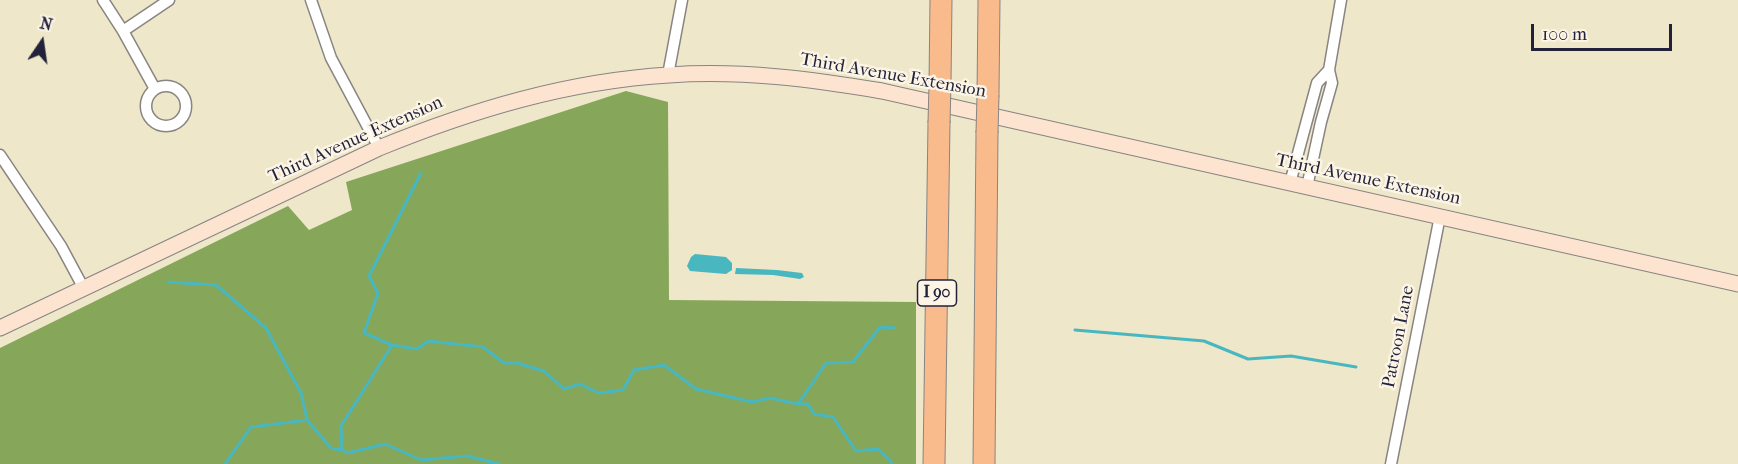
<!DOCTYPE html>
<html>
<head>
<meta charset="utf-8">
<style>
	body { margin:0 }
	#map { position:relative; width:1738px; height:464px; overflow:hidden; background:#efe7c9; font-family:"IM FELL French Canon",serif }
	canvas { display:block }
	.north { position:absolute; left:12px; top:12px; width:60px; height:60px; -webkit-text-stroke:4px #fcf5e5; paint-order:stroke; rotate:13deg; font-size:16px; font-weight:700; line-height:24px; text-align:center; color:#22223b }
	.north::after { content:''; display:block; margin:auto; width:21px; height:27px; background:#22223b; clip-path:polygon(50% 0,100% 100%,50% 72%,0 100%) }
	.scale { position:absolute; left:1531px; top:24px; width:141px; height:27px; box-sizing:border-box; border:3px solid #22223b; border-top:0; padding-left:8px; font-size:18px; line-height:21px; white-space:nowrap; color:#22223b; -webkit-text-stroke:4px #fcf5e5; paint-order:stroke }
</style>
</head>
<body>
<div id="map">
<canvas width="1738" height="464"></canvas>
<div class="north">N</div>
<div class="scale">100 m</div>
</div>
<script>
const g = document.querySelector('canvas').getContext('2d');
g.lineJoin = 'round';
function fill(path, color) { g.fillStyle = color; g.fill(path, 'evenodd'); }
function strokePath(path, color, width, dash) { g.strokeStyle = color; g.lineWidth = width; g.lineCap = dash ? 'butt' : 'round'; g.setLineDash(dash || []); g.stroke(path); }
function label(font, color, halo, rows, align = 'center') {
  g.font = font + ' "IM FELL French Canon",serif'; g.lineWidth = 5; g.setLineDash([]); g.textBaseline = 'middle'; g.strokeStyle = halo; g.fillStyle = color; for (const [text, x, y, turn = 0] of rows) {
    g.save(); g.translate(x, y); g.rotate((+turn || 0) * Math.PI / 180); g.textAlign = isNaN(turn) ? turn : align; if (halo) g.strokeText(text, 0, 0); g.fillText(text, 0, 0); g.restore();
  }
}
const forest = new Path2D(`
	M626 91 668 102 669 300 916 302V464H0V348L288 206 309 230 352 210 346 182Z`);
const water = new Path2D(`
	M695 254 726 257 732 263V270L726 274 690 271 687 266 691 257Z
	M736 268 777 270 802 273 804 277 800 279 773 275 735 274Z`);
const stream = new Path2D(`
	M168 282 216 285 266 328 301 393 307 419
	M1075 330 1204 341 1248 359 1291 356 1356 367
	M392 345 364 333 378 293 369 276 421 173
	M799 404H808L814 414 833 417 856 451 878 449 891 461V464
	M342 450 348 453 385 444 421 460 467 456 499 464
	M225 464 251 427 307 420 331 448 342 450 341 426 392 345 417 349 428 341 483 347 504 363H517L544 371 564 389 580 384 599 393 623 390 634 370 664 365 696 389 752 402 770 398 798 404 826 363 853 362 880 327 895 328`);
const street = new Path2D(`
	M103 0 123 31 155 89
	M311 0 331 58 379 148
	M123 31 169 0
	M668 75 682 0
	M146 106a20 20 0 1 1 40 0a20 20 0 1 1-40 0Z
	M0 155 61 246 83 287
	M1290 183 1317 83 1329 70
	M1307 187 1321 122 1332 83 1329 70 1341 0
	M1391 464 1440 216`);
const secondary = new Path2D(`
	M0 328 379 148C472 110 568 81 669 75 742 70 811 79 882 91L1738 284`);
const highway = new Path2D(`
	M940 84 941 0
	M988 95 989 0
	M934 464 939 123
	M984 464 987 133`);
const highwayBridge = new Path2D(`
	M939 123 940 84
	M987 133 988 95`);
const shields = [
	[937,293,39]
];
const shieldNames = [
	["I 90",937,293]
];
const streetNames = [
	["Third Avenue Extension",893,76,10],
	["Third Avenue Extension",356,140,-24],
	["Third Avenue Extension",1368,180,12],
	["Patroon Lane",1399,337,-79]
];
fill(forest, '#86a65a');
fill(water, '#48b7c0');
strokePath(stream, '#48b7c0', 3);
strokePath(street, '#888482', 13);
strokePath(secondary, '#888482', 17);
strokePath(highway, '#888482', 23);
strokePath(street, '#fff', 10);
strokePath(secondary, '#fde4d1', 15);
strokePath(highway, '#fabb8c', 21);
strokePath(highwayBridge, '#888482', 23, []);
strokePath(highwayBridge, '#fabb8c', 21);
for (const [x, y, w] of shields) { const box = new Path2D(); box.roundRect(x - w / 2, y - 13, w, 26, 4.5); g.fillStyle = '#fcf5e5'; g.fill(box); strokePath(box, '#22223b', 1.5); }
label('bold 16px', '#22223b', null, shieldNames);
label('18px', '#22223b', '#fcf5e5', streetNames);
</script>
</body>
</html>
